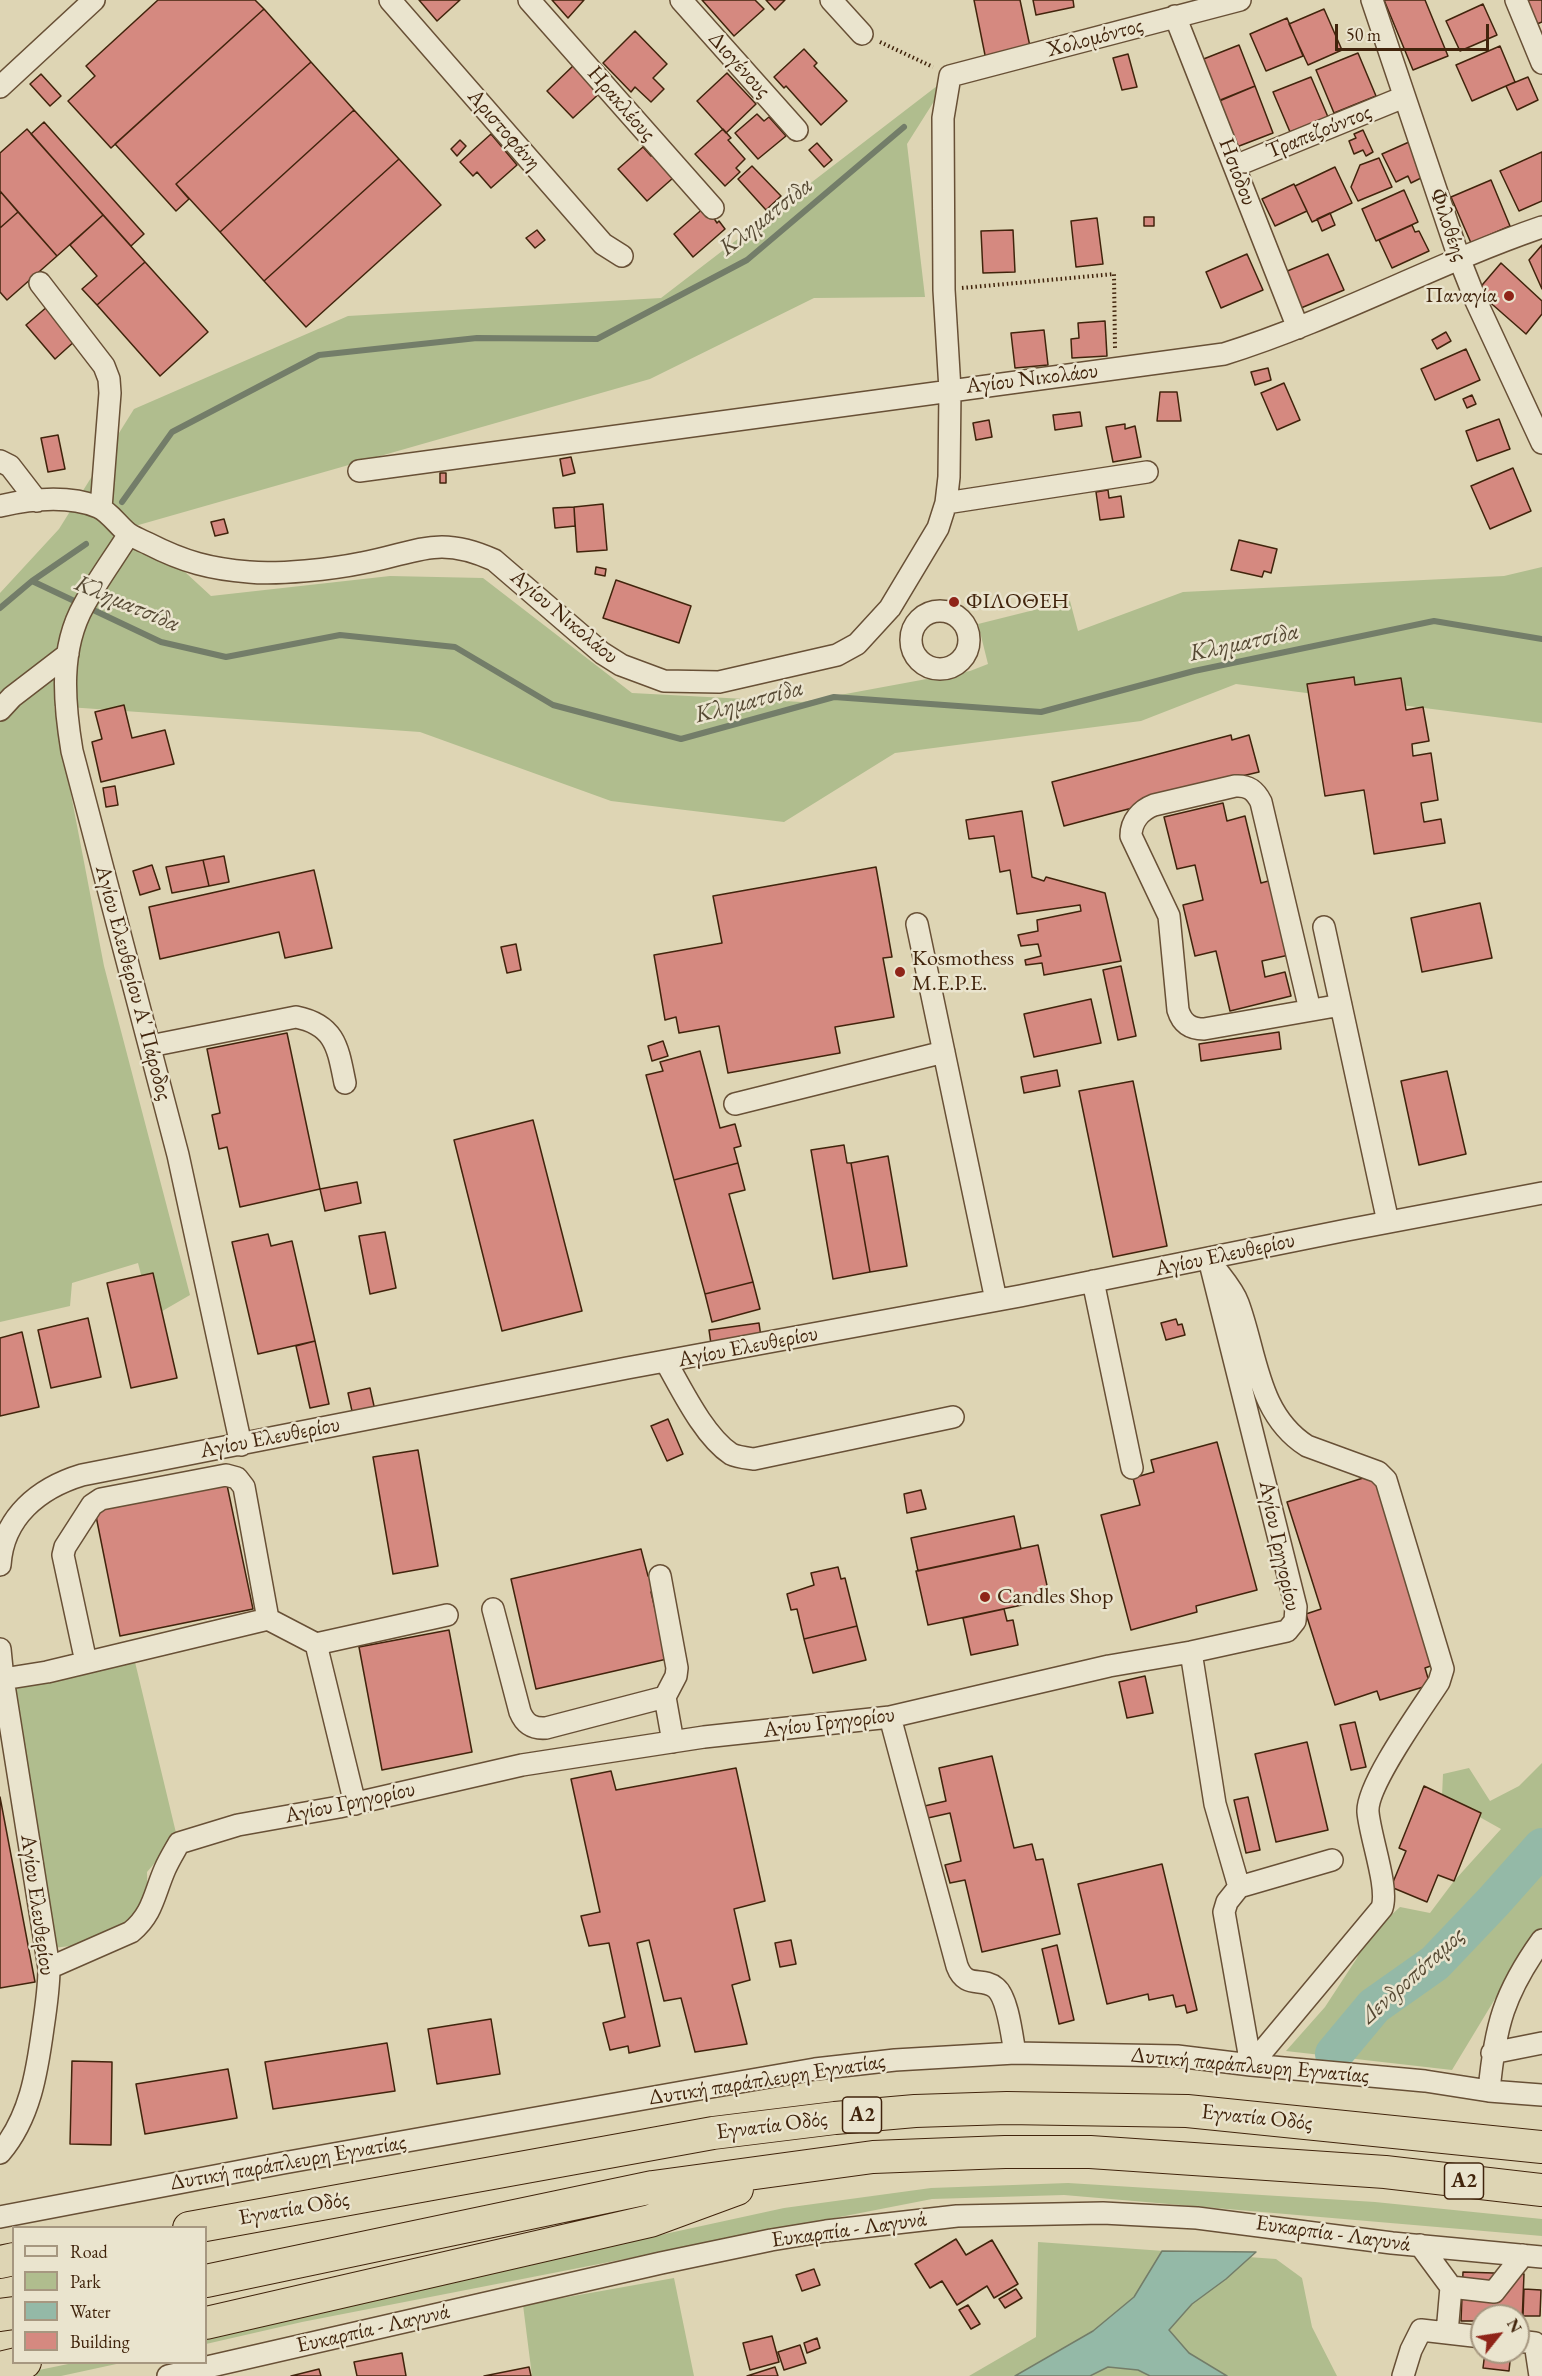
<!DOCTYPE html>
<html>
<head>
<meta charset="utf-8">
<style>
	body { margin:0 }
	#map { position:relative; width:1542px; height:2376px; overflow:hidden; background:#ded5b4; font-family:"EB Garamond",serif }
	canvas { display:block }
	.legend { position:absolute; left:12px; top:2226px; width:195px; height:138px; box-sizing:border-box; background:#eae4ce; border:2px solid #a69780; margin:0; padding:8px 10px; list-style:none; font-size:18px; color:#41240c }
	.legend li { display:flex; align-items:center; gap:12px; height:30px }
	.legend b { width:30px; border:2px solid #a69780 }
	.north { position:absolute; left:1470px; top:2304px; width:60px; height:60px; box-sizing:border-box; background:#eae4ce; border:2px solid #a69780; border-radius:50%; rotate:60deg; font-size:16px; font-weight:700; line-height:24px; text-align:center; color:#41240c }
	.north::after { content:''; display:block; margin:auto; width:21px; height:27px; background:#8f2418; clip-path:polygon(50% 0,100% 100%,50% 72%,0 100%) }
	.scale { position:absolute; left:1335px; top:24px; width:154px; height:27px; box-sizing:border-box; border:3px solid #41240c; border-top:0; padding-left:8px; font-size:18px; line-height:21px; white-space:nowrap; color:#41240c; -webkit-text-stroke:4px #eae4ce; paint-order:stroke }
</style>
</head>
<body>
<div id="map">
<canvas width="1542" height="2376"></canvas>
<ul class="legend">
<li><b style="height:8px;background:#eae4ce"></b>Road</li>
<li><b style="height:16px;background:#b0bd8e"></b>Park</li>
<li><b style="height:16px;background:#94b9a7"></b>Water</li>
<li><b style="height:16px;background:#d58980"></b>Building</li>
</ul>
<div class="north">N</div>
<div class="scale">50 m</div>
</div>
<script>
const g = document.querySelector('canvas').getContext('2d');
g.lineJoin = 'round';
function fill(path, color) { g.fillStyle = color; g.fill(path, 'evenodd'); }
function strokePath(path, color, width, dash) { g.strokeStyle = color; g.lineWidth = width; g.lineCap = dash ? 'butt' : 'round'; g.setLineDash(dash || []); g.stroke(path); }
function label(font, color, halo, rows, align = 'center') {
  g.font = font + ' "EB Garamond",serif'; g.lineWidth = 5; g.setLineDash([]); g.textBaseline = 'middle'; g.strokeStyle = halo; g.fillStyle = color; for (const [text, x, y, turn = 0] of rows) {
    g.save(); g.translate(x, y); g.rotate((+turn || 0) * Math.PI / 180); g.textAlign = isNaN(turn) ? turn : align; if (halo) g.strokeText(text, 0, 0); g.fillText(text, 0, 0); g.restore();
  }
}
const green = new Path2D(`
	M950 76 907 144 925 297 814 298 650 379 135 526 211 596 390 576 483 578 632 693 802 702 970 671 988 664 978 624 1070 601 1078 631 1183 592 1504 576 1542 567V723L1236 684 1141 721 895 753 784 822 611 801 420 732 54 706 104 966 190 1295 152 1317 138 1263 72 1283 70 1306 0 1322V593L59 529 134 409 348 316 661 298Z
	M135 1662 177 1837 147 1872 148 1915 106 1942 53 1948 12 1687Z
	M1542 1763V1935L1507 1979 1452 2070 1286 2051 1325 2007 1357 1958 1364 1940 1400 1907 1430 1913 1454 1881 1501 1829 1442 1796 1443 1774 1469 1768 1490 1801 1519 1786Z
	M1068 2183 1375 2202 1542 2219V2236L1064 2195 932 2199 302 2322 206 2344V2334L784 2208 931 2188Z
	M1038 2242 1276 2259 1302 2278 1312 2327 1337 2376H969L1036 2337Z
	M674 2278 694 2376H532L523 2305Z
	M73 2363H121L61 2376H10Z`);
const water = new Path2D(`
	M1162 2251 1256 2252 1226 2279 1192 2304 1169 2330 1189 2353 1227 2376H1150L1138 2370 1108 2367 1090 2376H1015L1093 2331 1134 2297Z`);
const stream = new Path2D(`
	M122 502 172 432 319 355 477 338 597 339 747 260 904 127
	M32 581 86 544
	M0 608 32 581 161 642 226 657 340 635 455 647 553 705 681 739 834 697 1041 712 1194 671 1434 621 1542 639`);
const river = new Path2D(`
	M1334 2054 1374 2006 1435 1963 1494 1901 1542 1847`);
const building = new Path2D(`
	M158 0H255L264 9 111 148 68 101 95 76 86 66Z
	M419 0H460L437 21Z
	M552 0H584L568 18Z
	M702 0H755L764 9 734 36Z
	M766 0H785L775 10Z
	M974 0H1020L1031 51 986 60Z
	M1033 0H1073L1074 7 1036 15Z
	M1384 0H1425L1448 56 1413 70Z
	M1526 0H1542V22L1537 24Z
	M1483 4 1497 35 1460 51 1446 21Z
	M264 9 311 62 176 184 189 199 176 211 115 144Z
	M1324 9 1342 50 1308 65 1289 24Z
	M1287 18 1303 56 1266 71 1250 34Z
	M635 31 667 64 653 78 664 89 651 102 635 87 631 92 603 63Z
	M1239 45 1255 86 1213 103 1196 62Z
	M1500 46 1515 82 1472 101 1456 65Z
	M804 49 817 63 814 66 847 101 821 125 786 86 784 88 774 77Z
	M1358 53 1376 96 1334 113 1316 70Z
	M1128 54 1137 87 1122 90 1113 58Z
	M311 62 354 110 220 232 176 184Z
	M575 64 601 92 573 118 547 91Z
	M727 73 756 104 726 133 697 101Z
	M41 74 61 96 50 106 30 84Z
	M1311 77 1328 117 1290 132 1273 92Z
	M1528 77 1538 100 1517 110 1506 86Z
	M1255 86 1273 133 1234 148 1217 102Z
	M354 110 399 159 264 281 220 232Z
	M757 114 764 121 769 117 786 136 758 159 735 133Z
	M44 122 144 234 131 246 31 134Z
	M27 129 103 215 57 256 0 191V153Z
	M723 129 731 138 728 140 745 159 736 168 740 172 725 186 695 154Z
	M1363 130 1373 152 1366 156 1363 150 1354 154 1349 141 1356 138 1354 134Z
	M491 134 517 165 491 188 477 172 473 176 460 162Z
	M460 140 466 146 457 156 451 149Z
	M1409 142 1425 176 1411 183 1408 176 1396 182 1382 154Z
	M817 143 832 160 824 167 809 150Z
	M643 147 651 156 653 155 673 178 647 201 618 169Z
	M1542 152V201L1519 211 1500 171Z
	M1379 158 1392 187 1358 201 1351 187 1360 165Z
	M399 159 441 205 306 327 264 281Z
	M752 166 781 196 766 210 738 179Z
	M1335 167 1352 203 1312 222 1295 186Z
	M1491 180 1510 226 1471 243 1451 197Z
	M1294 184 1307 211 1275 226 1262 199Z
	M1404 190 1418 222 1376 241 1362 209Z
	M0 191 18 212 0 228Z
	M706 206 717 223 719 221 725 229 693 257 674 234Z
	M18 212 57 256 7 300 0 292V228Z
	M1330 213 1335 225 1322 231 1317 219Z
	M103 215 145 262 97 305 82 289 97 276 70 245Z
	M1144 217H1154V226H1144Z
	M1097 218 1103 264 1076 267 1071 221Z
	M1412 225 1415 232 1419 231 1429 251 1392 268 1379 240Z
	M537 230 545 240 535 248 526 238Z
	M1013 230 1015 272 983 273 981 231Z
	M1542 245V289L1529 260Z
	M1247 254 1263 290 1221 308 1206 272Z
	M1328 254 1344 290 1301 308 1285 272Z
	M145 262 208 332 160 376 97 305Z
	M1501 263 1542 301V314L1526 334 1477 291Z
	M48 306 76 340 55 359 26 325Z
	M1105 321 1107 356 1072 358 1071 339 1079 338 1078 323Z
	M1044 330 1048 365 1015 368 1011 333Z
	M1446 332 1451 341 1437 349 1432 340Z
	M1466 349 1480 380 1435 400 1421 369Z
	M1268 368 1271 380 1255 385 1251 372Z
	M1284 383 1300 420 1277 430 1261 393Z
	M1160 392H1177L1181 421H1157Z
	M1472 395 1476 404 1467 408 1463 399Z
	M1080 412 1082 426 1055 430 1053 415Z
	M1499 419 1510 449 1477 461 1466 431Z
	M989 420 992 437 976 440 973 423Z
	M1125 424V429L1135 426 1141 457 1113 462 1106 427Z
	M58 435 65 469 48 472 41 438Z
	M571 457 575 473 563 476 560 459Z
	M1513 468 1531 511 1490 529 1471 486Z
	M440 473H446V483H440Z
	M1108 490 1109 498 1121 496 1124 517 1100 520 1096 492Z
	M603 504 607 550 577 552 574 507Z
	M574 507 575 526 555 528 553 508Z
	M224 519 228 533 215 536 211 522Z
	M1239 540 1277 549 1271 573 1264 571 1262 577 1231 570Z
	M596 567 606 569 605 576 595 574Z
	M616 580 691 606 679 643 603 618Z
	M1354 677 1355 685 1401 678 1406 710 1423 707 1429 741 1412 744 1413 756 1431 753 1438 800 1421 803 1424 822 1441 819 1445 843 1374 854 1364 790 1325 796 1307 684Z
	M124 705 132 738 165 730 174 764 101 782 92 742 102 739 95 712Z
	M1231 735 1232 740 1249 735 1259 772 1242 776V779L1064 826 1052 782Z
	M115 786 118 805 106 807 103 788Z
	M1223 803 1227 821 1245 816 1261 883 1272 880 1289 955 1262 961 1265 977 1285 972 1291 996 1230 1011 1216 951 1195 956 1183 905 1203 900 1195 865 1177 869 1164 817Z
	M1022 811 1032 877 1044 881 1046 877 1105 893 1121 961 1044 975 1042 963 1026 965 1025 960 1041 956 1038 944 1021 946 1018 935 1038 931 1037 920 1081 911 1080 905 1017 914 1010 870 1000 872 994 836 969 839 966 820Z
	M224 856 229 882 209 886 203 860Z
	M203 860 209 886 172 893 166 867Z
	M152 865 160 889 140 895 133 871Z
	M876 867 892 957 883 958 894 1017 835 1027 840 1053 728 1073 719 1026 679 1033 676 1017 665 1020 654 955 722 943 713 896Z
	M314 870 332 948 285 958 279 932 160 959 149 907Z
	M1480 903 1492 958 1422 972 1411 918Z
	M516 944 521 970 507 973 501 947Z
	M1121 966 1136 1036 1118 1040 1103 970Z
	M1091 999 1101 1043 1034 1057 1024 1014Z
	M1279 1032 1281 1049 1201 1061 1199 1044Z
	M287 1033 320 1189 240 1207 227 1147 219 1149 212 1115 220 1113 207 1049Z
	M663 1041 668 1056 652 1061 648 1046Z
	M700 1051 720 1128 735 1124 741 1146 734 1148 738 1163 674 1180 646 1075 663 1071 660 1062Z
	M1057 1070 1060 1086 1024 1093 1021 1077Z
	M1447 1071 1466 1154 1419 1165 1401 1081Z
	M1133 1081 1167 1246 1113 1257 1079 1091Z
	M533 1120 582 1311 502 1331 454 1140Z
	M844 1145 847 1163H851L870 1272 833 1279 811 1150Z
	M888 1156 907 1266 870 1272 851 1163Z
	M738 1163 745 1190 729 1194 753 1282 705 1294 674 1180Z
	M357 1182 361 1203 325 1211 320 1189Z
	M385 1232 396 1288 370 1294 359 1236Z
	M268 1234 271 1246 292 1241 315 1341 258 1354 232 1242Z
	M153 1273 177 1378 131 1388 107 1283Z
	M753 1282 760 1309 712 1322 705 1294Z
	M88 1318 101 1377 51 1388 38 1330Z
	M1176 1319 1178 1325 1182 1324 1185 1335 1166 1340 1161 1323Z
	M759 1323 761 1337 711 1344 709 1330Z
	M22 1332 39 1407 0 1416V1338Z
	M315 1341 329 1404 310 1408 296 1346Z
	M370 1388 376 1415 354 1420 348 1393Z
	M668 1419 683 1454 667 1461 651 1426Z
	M1217 1442 1257 1590 1196 1606 1197 1612 1131 1630 1101 1515 1140 1505 1133 1478 1154 1472 1151 1460Z
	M418 1450 438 1566 393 1574 373 1457Z
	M1379 1473 1439 1663 1425 1668 1430 1685 1380 1700 1377 1691 1335 1705 1306 1614 1321 1609 1287 1502Z
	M227 1485 253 1609 120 1636 95 1511Z
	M921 1490 926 1509 907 1513 904 1494Z
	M1014 1516 1021 1549 918 1571 911 1538Z
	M1038 1545 1050 1599 928 1625 916 1571Z
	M641 1549 648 1576 657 1574 660 1590 651 1592 667 1659 536 1689 511 1579Z
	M838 1567 841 1579 845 1578 857 1626 804 1639 797 1609 791 1610 787 1594 814 1585 811 1573Z
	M1004 1609 1007 1621 1013 1620 1018 1645 971 1655 963 1618Z
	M857 1626 866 1660 813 1673 804 1639Z
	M449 1630 472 1752 382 1770 359 1647Z
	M1145 1676 1153 1713 1127 1718 1119 1682Z
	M1355 1722 1366 1767 1351 1770 1340 1725Z
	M1307 1742 1328 1830 1276 1842 1255 1754Z
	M992 1756 1014 1848 1032 1844 1036 1860 1043 1859 1060 1934 982 1952 965 1880 950 1883 945 1865 961 1861 950 1813 919 1820 916 1808 946 1801 939 1768Z
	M736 1768 765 1901 734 1909 750 1980 732 1985 747 2044 695 2052 681 1998 664 2001 649 1940 637 1943 660 2046 629 2053 628 2046 610 2050 603 2023 625 2017 609 1943 589 1946 581 1916 600 1912 571 1779 611 1771 616 1790Z
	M1424 1786 1481 1813 1454 1881 1438 1875 1427 1902 1391 1887 1406 1851 1399 1848Z
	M0 1797 35 1982 0 1988Z
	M1248 1797 1260 1850 1246 1853 1234 1800Z
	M1162 1864 1197 2010 1187 2013 1185 2005 1176 2007 1173 1995 1149 2000 1148 1994 1107 2004 1078 1884Z
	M791 1940 796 1964 780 1967 775 1943Z
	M1057 1945 1074 2020 1059 2024 1042 1949Z
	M491 2019 500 2074 437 2084 428 2029Z
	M387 2043 395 2091 273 2109 265 2062Z
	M72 2061 112 2062 111 2145 70 2144Z
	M228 2069 237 2118 145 2134 136 2084Z
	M956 2239 966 2255 992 2240 1018 2284 994 2298 987 2286 957 2305 942 2281 930 2288 915 2264Z
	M814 2269 820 2285 802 2291 796 2275Z
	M1463 2272 1524 2274 1522 2323H1518V2316H1482V2321H1461Z
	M1016 2289 1022 2298 1005 2308 999 2299Z
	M1524 2289 1541 2290 1540 2316H1523Z
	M968 2305 980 2324 971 2329 959 2310Z
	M772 2336 779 2362 750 2370 743 2343Z
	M817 2338 820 2348 807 2353 804 2343Z
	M800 2345 806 2363 784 2370 778 2352Z
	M1485 2352H1511L1509 2371 1483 2368Z
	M402 2353 406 2376H357L354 2362Z
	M529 2367 531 2376H484Z
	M775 2367 778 2376H747Z
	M319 2369 321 2376H291Z`);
const path = new Path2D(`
	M880 42 933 67
	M962 288 1114 274 1115 348`);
const minor = new Path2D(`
	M390 0 603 244 622 256
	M529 0 713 208
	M681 0 797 130
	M831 0 862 34
	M1372 0 1459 258 1476 301 1542 443
	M1516 0 1542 63
	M1175 16 1298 328
	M0 87 94 0
	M1235 166 1404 97
	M40 283 104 366 109 379 110 393 101 508
	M0 461 10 466 37 501
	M359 471 1224 354C1333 320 1434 264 1542 227
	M946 503 1147 472
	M0 506C31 499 68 495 98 507 110 512 119 527 129 534 135 538 143 541 149 544 184 562 211 569 249 572 278 575 333 569 362 563 417 553 437 534 494 560L602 653 621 665 664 681 719 682 837 655 857 644 890 608 938 528 946 503 949 477 950 390 944 290 943 118 950 76 1240 0
	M129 534C114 558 97 581 84 605 59 649 64 703 72 751L178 1155 241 1445
	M911 640a29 29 0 1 1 58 0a29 29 0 1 1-58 0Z
	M0 710 12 697 68 654
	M917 924 996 1300
	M1324 927 1388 1222
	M1310 1010 1261 802C1255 790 1248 785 1235 786L1154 805C1141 810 1131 821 1131 836L1169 916 1178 1010C1182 1023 1190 1029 1204 1029L1341 1005
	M150 1046 296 1017C336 1025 338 1049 345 1083
	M735 1104 944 1052
	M1218 1272C1225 1281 1234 1292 1238 1303 1257 1354 1257 1414 1307 1446L1378 1472 1386 1480 1443 1669 1439 1682C1423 1707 1366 1785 1368 1812 1370 1837 1389 1887 1382 1908L1251 2065
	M1093 1281 1132 1468
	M666 1362C682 1390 704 1436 731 1454 737 1457 747 1458 754 1459L953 1417
	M0 1565C3 1517 39 1488 82 1475L627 1368 1020 1296 1347 1230 1542 1193
	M660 1576 677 1668 676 1676 665 1697 673 1742
	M493 1609 520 1712C525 1724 533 1729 546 1728L665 1697
	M268 1619 316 1644 447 1615
	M316 1644 355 1804
	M0 1649 3 1679 49 1968C49 1988 46 2008 43 2028 37 2072 30 2118 0 2153
	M1191 1652 1215 1804 1239 1887 1227 1902 1224 1912 1251 2065
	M3 1679 47 1672 268 1619 244 1487 237 1478 226 1475 101 1499 92 1505 65 1547 63 1555 86 1662
	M890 1717 957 1966C966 1990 982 1976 996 1988 1008 1998 1012 2037 1015 2053
	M1239 1887 1332 1860
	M49 1968 131 1932C153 1914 154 1894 165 1869 169 1860 174 1852 179 1843L238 1825 339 1807 522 1765 704 1737 890 1717 1109 1666 1191 1652 1287 1631 1295 1621 1296 1607 1209 1259
	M1492 2053 1542 2043
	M1489 2091C1495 2026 1504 1993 1542 1940
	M0 2217 283 2163 688 2091 815 2069 895 2060 1015 2053 1177 2056 1251 2065 1425 2081 1489 2091 1542 2095
	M1420 2245 1451 2287 1447 2333
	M1451 2287 1494 2292 1523 2255
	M1518 2341 1535 2343 1540 2376
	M168 2376 661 2263 771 2240 826 2231 957 2216 1103 2213 1197 2218 1392 2243 1542 2257
	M1403 2376 1411 2350 1421 2330 1482 2337`);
const highway = new Path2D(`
	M189 2228 713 2133 835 2118 915 2111 1007 2108 1187 2111 1542 2147
	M0 2262 14 2259
	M206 2281 653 2187 873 2157 1005 2152H1090L1385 2172 1542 2190
	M0 2315 14 2313
	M206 2323 650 2221 737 2189
	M0 2368 25 2362`);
const markers = [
	[1509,296,6,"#8f2418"],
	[954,602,6,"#8f2418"],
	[900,972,6,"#8f2418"],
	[985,1597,6,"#8f2418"]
];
const shields = [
	[862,2115,39],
	[1464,2181,39]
];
const shieldNames = [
	["Α2",862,2115],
	["Α2",1464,2181]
];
const streetNames = [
	["Χολομόντος",1095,38,-15],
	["Διογένους",739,65,48],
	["Ηρακλέους",621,104,49],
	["Αριστοφάνη",504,130,49],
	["Τραπεζούντος",1319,132,-22],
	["Ησιόδου",1237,172,69],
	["Φιλοθέης",1448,225,71],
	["Αγίου Νικολάου",1032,379,-7],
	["Αγίου Νικολάου",564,617,40],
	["Αγίου Ελευθερίου Α' Πάροδος",133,983,75],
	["Αγίου Ελευθερίου",1225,1255,-12],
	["Αγίου Ελευθερίου",748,1347,-11],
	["Αγίου Ελευθερίου",270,1438,-11],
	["Αγίου Γρηγορίου",1279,1546,78],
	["Αγίου Γρηγορίου",829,1723,-7],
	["Αγίου Γρηγορίου",350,1803,-12],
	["Αγίου Ελευθερίου",37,1905,82],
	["Δυτική παράπλευρη Εγνατίας",1250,2066,5],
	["Δυτική παράπλευρη Εγνατίας",767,2080,-9],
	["Εγνατία Οδός",1257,2118,6],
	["Εγνατία Οδός",772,2126,-7],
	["Δυτική παράπλευρη Εγνατίας",288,2163,-10],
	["Εγνατία Οδός",294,2209,-10],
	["Ευκαρπία - Λαγυνά",849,2230,-8],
	["Ευκαρπία - Λαγυνά",1333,2234,8],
	["Ευκαρπία - Λαγυνά",373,2329,-13]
];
const poiNames = [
	["Παναγία",1497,296,"right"],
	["ΦΙΛΟΘΕΗ",966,602],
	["Kosmothess",912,959],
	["M.E.P.E.",912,984],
	["Candles Shop",997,1597]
];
const waterNames = [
	["Κληματσίδα",766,217,-38],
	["Κληματσίδα",127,604,23],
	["Κληματσίδα",1244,643,-12],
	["Κληματσίδα",749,702,-15],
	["Δενδροπόταμος",1413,1976,-42]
];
fill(green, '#b0bd8e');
fill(water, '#94b9a7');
strokePath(water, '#737d69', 1.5);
strokePath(stream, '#737d69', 6);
strokePath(river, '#94b9a7', 38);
fill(building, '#d58980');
strokePath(building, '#41240c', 1.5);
strokePath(minor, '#685036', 24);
strokePath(highway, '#41240c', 34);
strokePath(path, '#41240c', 4, [1.5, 3]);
strokePath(minor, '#eae4ce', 21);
strokePath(highway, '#ded5b4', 32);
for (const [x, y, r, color] of markers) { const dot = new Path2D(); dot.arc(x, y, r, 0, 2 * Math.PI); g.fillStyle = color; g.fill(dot); strokePath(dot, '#eae4ce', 2); }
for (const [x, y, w] of shields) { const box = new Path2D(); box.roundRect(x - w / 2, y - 18, w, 36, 4.5); g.fillStyle = '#eae4ce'; g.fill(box); strokePath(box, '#41240c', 1.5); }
label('bold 21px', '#41240c', null, shieldNames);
label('22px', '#41240c', '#eae4ce', streetNames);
label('22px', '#41240c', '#eae4ce', poiNames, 'left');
label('italic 24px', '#564933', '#eae4ce', waterNames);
</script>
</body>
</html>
